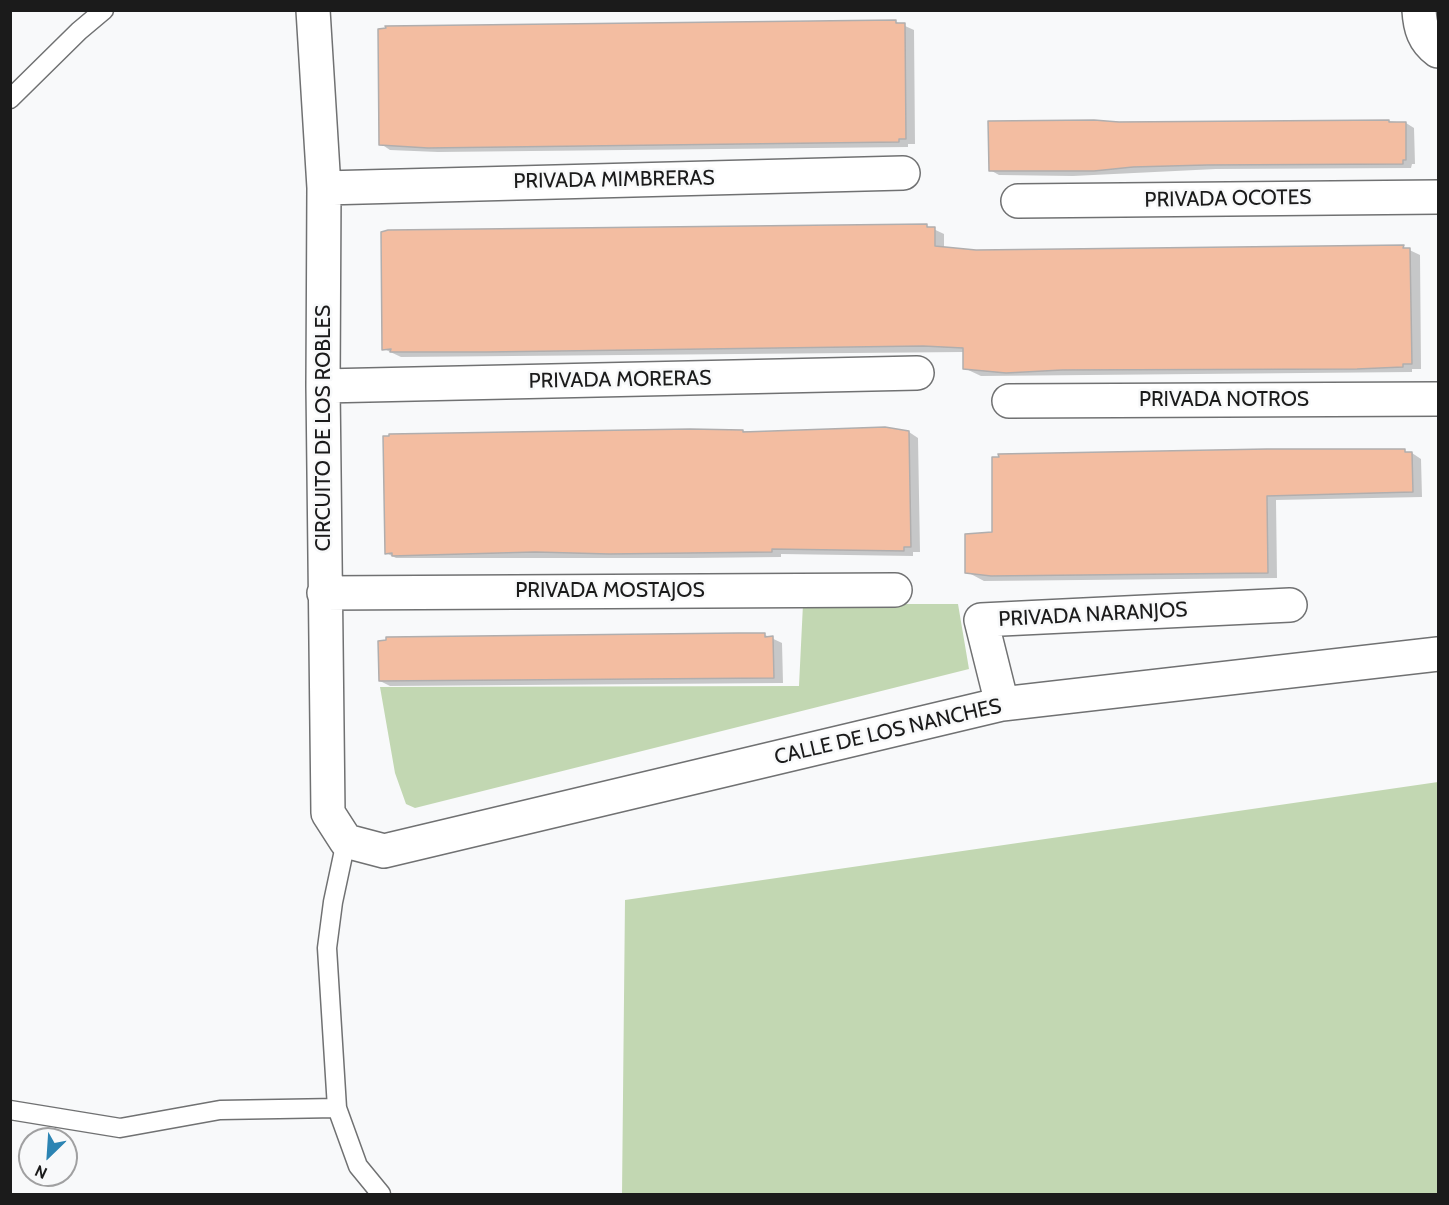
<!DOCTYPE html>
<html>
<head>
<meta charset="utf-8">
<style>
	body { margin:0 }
	#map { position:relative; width:1449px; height:1205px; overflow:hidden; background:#f8f9fa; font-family:Cabin,sans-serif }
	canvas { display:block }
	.frame { position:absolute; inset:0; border:12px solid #1b1b1b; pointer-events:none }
	.north { position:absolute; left:18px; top:1127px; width:60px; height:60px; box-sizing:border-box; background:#f8f9fa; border:2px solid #a0a0a1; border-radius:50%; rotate:205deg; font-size:16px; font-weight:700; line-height:24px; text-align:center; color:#1b1b1b }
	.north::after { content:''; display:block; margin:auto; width:21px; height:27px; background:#2c84b3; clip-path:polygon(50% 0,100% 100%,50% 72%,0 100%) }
</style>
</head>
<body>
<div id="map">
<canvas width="1449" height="1205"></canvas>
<div class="frame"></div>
<div class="north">N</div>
</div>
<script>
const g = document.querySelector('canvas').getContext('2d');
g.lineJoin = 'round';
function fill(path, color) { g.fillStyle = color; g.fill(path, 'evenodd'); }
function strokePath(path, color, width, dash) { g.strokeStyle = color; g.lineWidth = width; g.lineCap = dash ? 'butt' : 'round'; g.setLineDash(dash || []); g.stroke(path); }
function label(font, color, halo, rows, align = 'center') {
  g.font = font + ' Cabin,sans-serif'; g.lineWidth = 5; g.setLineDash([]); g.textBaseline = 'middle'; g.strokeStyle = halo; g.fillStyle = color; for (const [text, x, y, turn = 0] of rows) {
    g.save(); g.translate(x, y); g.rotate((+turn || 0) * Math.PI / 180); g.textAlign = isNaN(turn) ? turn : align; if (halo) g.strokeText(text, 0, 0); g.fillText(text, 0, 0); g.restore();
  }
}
const green = new Path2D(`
	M803 604H958L969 669 415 808 406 804 395 773 380 687 799 686Z
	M1438 782V1194H622L625 900Z`);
const shadow = new Path2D(`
	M896 22 914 30 915 144H908V147L438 152 390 150 381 144Z
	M1388 121 1406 123 1414 128 1415 164H1412L1411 168 1216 169 1073 176 999 175 990 170 989 122Z
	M927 226 944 234V248L976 251 1403 247 1420 255 1421 369H1412V372L981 376 964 368V352L401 357 384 349Z
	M743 431 909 432 918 438 920 552H913V556L781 554V557L691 558H396L386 553Z
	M1412 453 1421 459 1422 497 1276 500 1277 578 984 581 967 572 994 534Z
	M765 635 782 643 783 683 390 686 380 681Z`);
const building = new Path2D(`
	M896 20V23H905L906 139H899V142L428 148 379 145 378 29 386 28 385 26Z
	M1094 120 1119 122 1389 120V122H1406V160H1403V164L1207 165 1133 167 1094 171H989L988 121Z
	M927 224V227H935V246L976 250 1404 245 1403 248H1410L1412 364H1403V367L1357 369 1062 370 1006 373 963 369V348L923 346 487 352H390L391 349 382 350 381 232 388 230Z
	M885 427 909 431 911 547H904V551L772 549V552L609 554 535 552 392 556V553L385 554 383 436H389V434L690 429 743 430V432Z
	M1267 449H1405V452H1412L1413 492 1267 496 1268 573 991 576 965 573V534L992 532V457H999L998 454Z
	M739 633H765V637L773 636 774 678 379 681 378 641 386 640V637Z`);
const lane = new Path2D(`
	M10 99 79 31 104 10
	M346 841 333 902 327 948 337 1108 358 1166 381 1194
	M10 1110 120 1128 220 1110 337 1108`);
const street = new Path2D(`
	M313 10 324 188 323 386 328 813 346 841 384 851 1002 704 1438 654
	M1419 10C1420 28 1424 41 1438 51
	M324 188 903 173
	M1018 201 1438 197
	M323 386 917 373
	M1009 401 1438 399
	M324 593 895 590
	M1002 704 981 620 1290 605`);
const streetNames = [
	["PRIVADA MIMBRERAS",614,180,-1],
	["PRIVADA OCOTES",1228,199,-1],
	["PRIVADA MORERAS",620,380,-1],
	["PRIVADA NOTROS",1224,400],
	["CIRCUITO DE LOS ROBLES",324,428,-90],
	["PRIVADA MOSTAJOS",610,591],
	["PRIVADA NARANJOS",1093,615,-3],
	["CALLE DE LOS NANCHES",888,732,-13]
];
fill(green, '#c2d7b2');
fill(shadow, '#0003');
fill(building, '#f3bda1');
strokePath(building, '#b0aeae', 1.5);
strokePath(lane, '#707172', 21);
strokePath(street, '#707172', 36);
strokePath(lane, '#fff', 18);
strokePath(street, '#fff', 33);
label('21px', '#1b1b1b', '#f8f9fa', streetNames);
</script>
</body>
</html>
